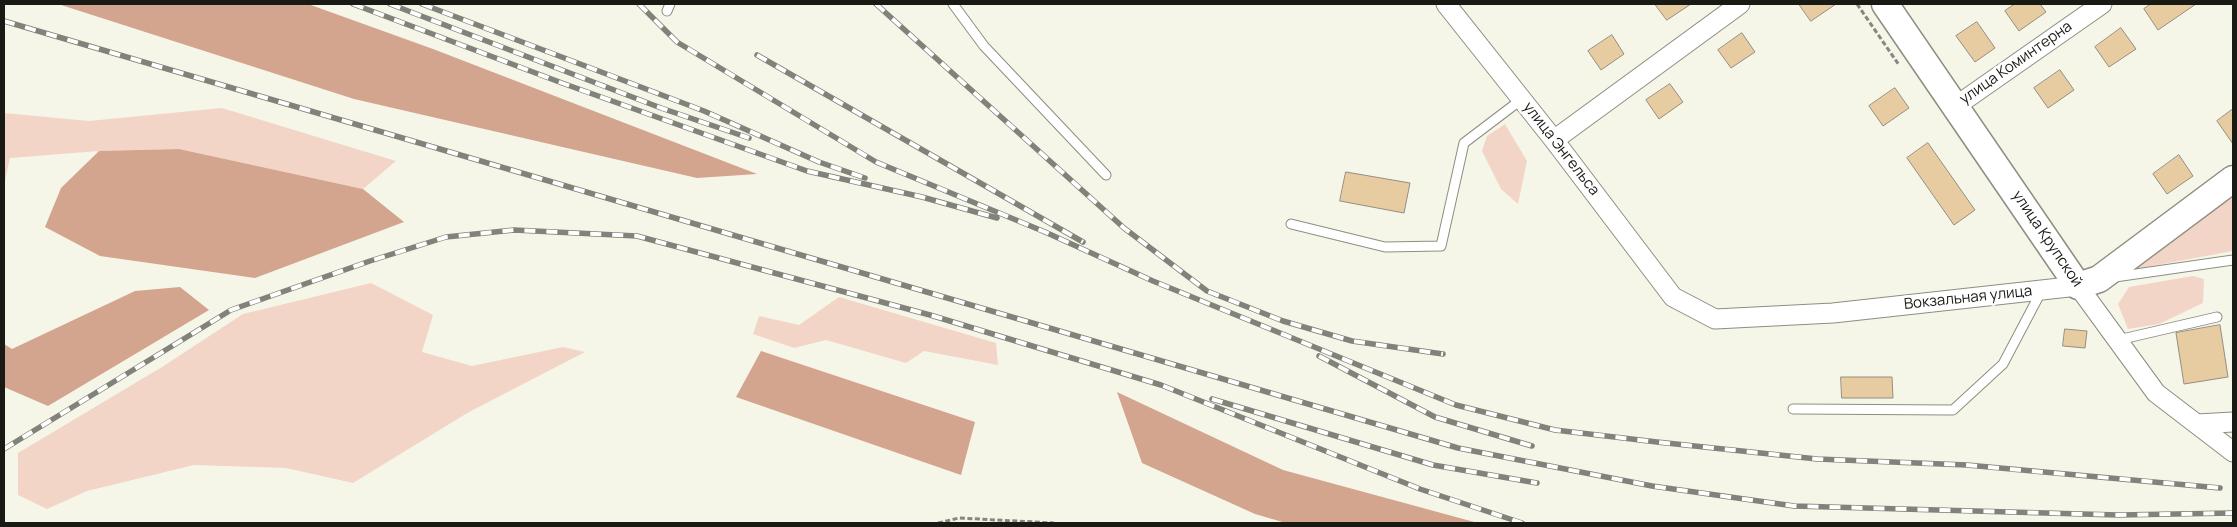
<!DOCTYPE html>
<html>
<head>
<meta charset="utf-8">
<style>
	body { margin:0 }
	#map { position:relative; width:2237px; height:527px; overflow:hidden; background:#f5f6e8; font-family:Manrope,sans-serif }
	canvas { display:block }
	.frame { position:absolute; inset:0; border:5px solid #1a1a15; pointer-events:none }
</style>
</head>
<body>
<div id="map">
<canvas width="2237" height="527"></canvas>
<div class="frame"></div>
</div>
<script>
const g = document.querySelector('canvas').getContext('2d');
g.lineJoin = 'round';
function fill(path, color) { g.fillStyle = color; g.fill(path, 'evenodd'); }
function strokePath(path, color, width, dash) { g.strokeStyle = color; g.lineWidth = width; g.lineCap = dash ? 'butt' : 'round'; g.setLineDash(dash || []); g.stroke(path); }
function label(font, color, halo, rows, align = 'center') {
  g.font = font + ' Manrope,sans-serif'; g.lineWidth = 5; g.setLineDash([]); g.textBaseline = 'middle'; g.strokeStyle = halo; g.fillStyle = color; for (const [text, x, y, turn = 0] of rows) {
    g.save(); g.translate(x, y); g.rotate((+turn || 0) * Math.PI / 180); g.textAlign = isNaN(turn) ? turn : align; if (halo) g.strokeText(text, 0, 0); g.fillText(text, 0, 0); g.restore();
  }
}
const green = new Path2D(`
	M222 108 396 161 363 189 179 149 99 151 10 158 4 185V113L89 121Z
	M1505 124 1527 161 1518 204 1501 189 1482 151 1487 136Z
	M2233 196V251L2125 271Z
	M2193 276 2204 279 2203 303 2159 324 2128 329 2118 304 2129 287Z
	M371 283 433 315 422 352 472 366 563 347 585 352 469 412 353 483 286 468 194 465 87 491 47 509 18 495V453L162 367 243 314Z
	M839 297 996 343 998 365 924 351 906 363 826 340 794 348 753 334 759 316 799 325Z`);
const forest = new Path2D(`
	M58 4H308L433 49 757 174 697 178 354 99Z
	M179 149 363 189 404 222 255 278 100 256 45 227 61 188 99 151Z
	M180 287 209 310 48 406 4 387V344L12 349 135 291Z
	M761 351 975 422 961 475 736 397Z
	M1117 392 1283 470 1478 523H1286L1255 514 1142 463Z`);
const building = new Path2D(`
	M1655 4H1691L1667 20Z
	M1799 4H1836L1811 21Z
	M2015 4H2040L2046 12 2019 31 2005 11Z
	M2151 4H2196L2158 30 2144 9Z
	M1977 22 1995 48 1975 62 1956 36Z
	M2121 28 2136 49 2109 67 2095 47Z
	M1742 33 1755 52 1731 68 1718 50Z
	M1612 35 1624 54 1601 70 1588 51Z
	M2060 70 2074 90 2048 108 2034 88Z
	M1670 84 1683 102 1659 119 1646 100Z
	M1895 88 1909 108 1883 126 1869 106Z
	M2233 109V144L2217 121Z
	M1928 143 1975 210 1954 225 1907 158Z
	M2179 155 2193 176 2167 194 2153 174Z
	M1346 172 1410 183 1404 213 1340 201Z
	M2220 325 2228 377 2184 384 2176 333Z
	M2065 329 2087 331 2085 348 2063 346Z
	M1841 377H1892L1893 398H1842Z`);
const path = new Path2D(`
	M1857 4 1899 65
	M938 523 959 518 1054 523`);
const lane = new Path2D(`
	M953 4 984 46 1106 175
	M667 11 670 4
	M1291 224 1385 247 1441 246 1464 143 1522 99
	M2115 277 2233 260
	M2118 340 2217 317
	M1793 409 1953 410 2003 364 2042 290`);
const street = new Path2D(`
	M1446 4 1554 140 1673 297 1715 319 1833 313 2078 286 2156 393 2233 452
	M1956 106 2102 4
	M1554 140 1740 4
	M2197 424 2233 422`);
const secondary = new Path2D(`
	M1885 4 2078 286 2099 279 2233 179`);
const rail = new Path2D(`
	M353 4 562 83 807 171 922 197 997 218
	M390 4 661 108 749 138
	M422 4 704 111 819 162 865 178
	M639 4 677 42 876 162 1045 232 1153 281 1456 405 1555 430 1657 442 1817 459 1967 465 2220 488
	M876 4 1124 228 1207 291 1283 321 1352 341 1443 354
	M4 21 1458 448 1652 486 1794 506 2118 515 2233 513
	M757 55 1083 242
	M1319 356 1435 417 1532 446
	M1212 399 1433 465 1537 483
	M4 449 231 310 370 261 446 237 514 230 637 236 930 315 1161 385 1420 489 1522 523`);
const streetNames = [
	["улица Коминтерна",2016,63,-35],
	["улица Энгельса",1561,149,52],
	["улица Крупской",2047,239,56],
	["Вокзальная улица",1968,298,-6]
];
fill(green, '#f3d5c7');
fill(forest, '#d3a48e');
fill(building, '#e8cca1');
strokePath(building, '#958d82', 1);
strokePath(lane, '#8d8e81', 11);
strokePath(street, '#8d8e81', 21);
strokePath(secondary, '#8d8e81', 29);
strokePath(path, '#87877e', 3, [5, 2.5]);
strokePath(lane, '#fff', 9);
strokePath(street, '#fff', 19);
strokePath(secondary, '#fff', 26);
strokePath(rail, '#818279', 5.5);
strokePath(rail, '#fff', 4, [11]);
label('15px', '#1a1a15', '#fff', streetNames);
</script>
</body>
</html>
